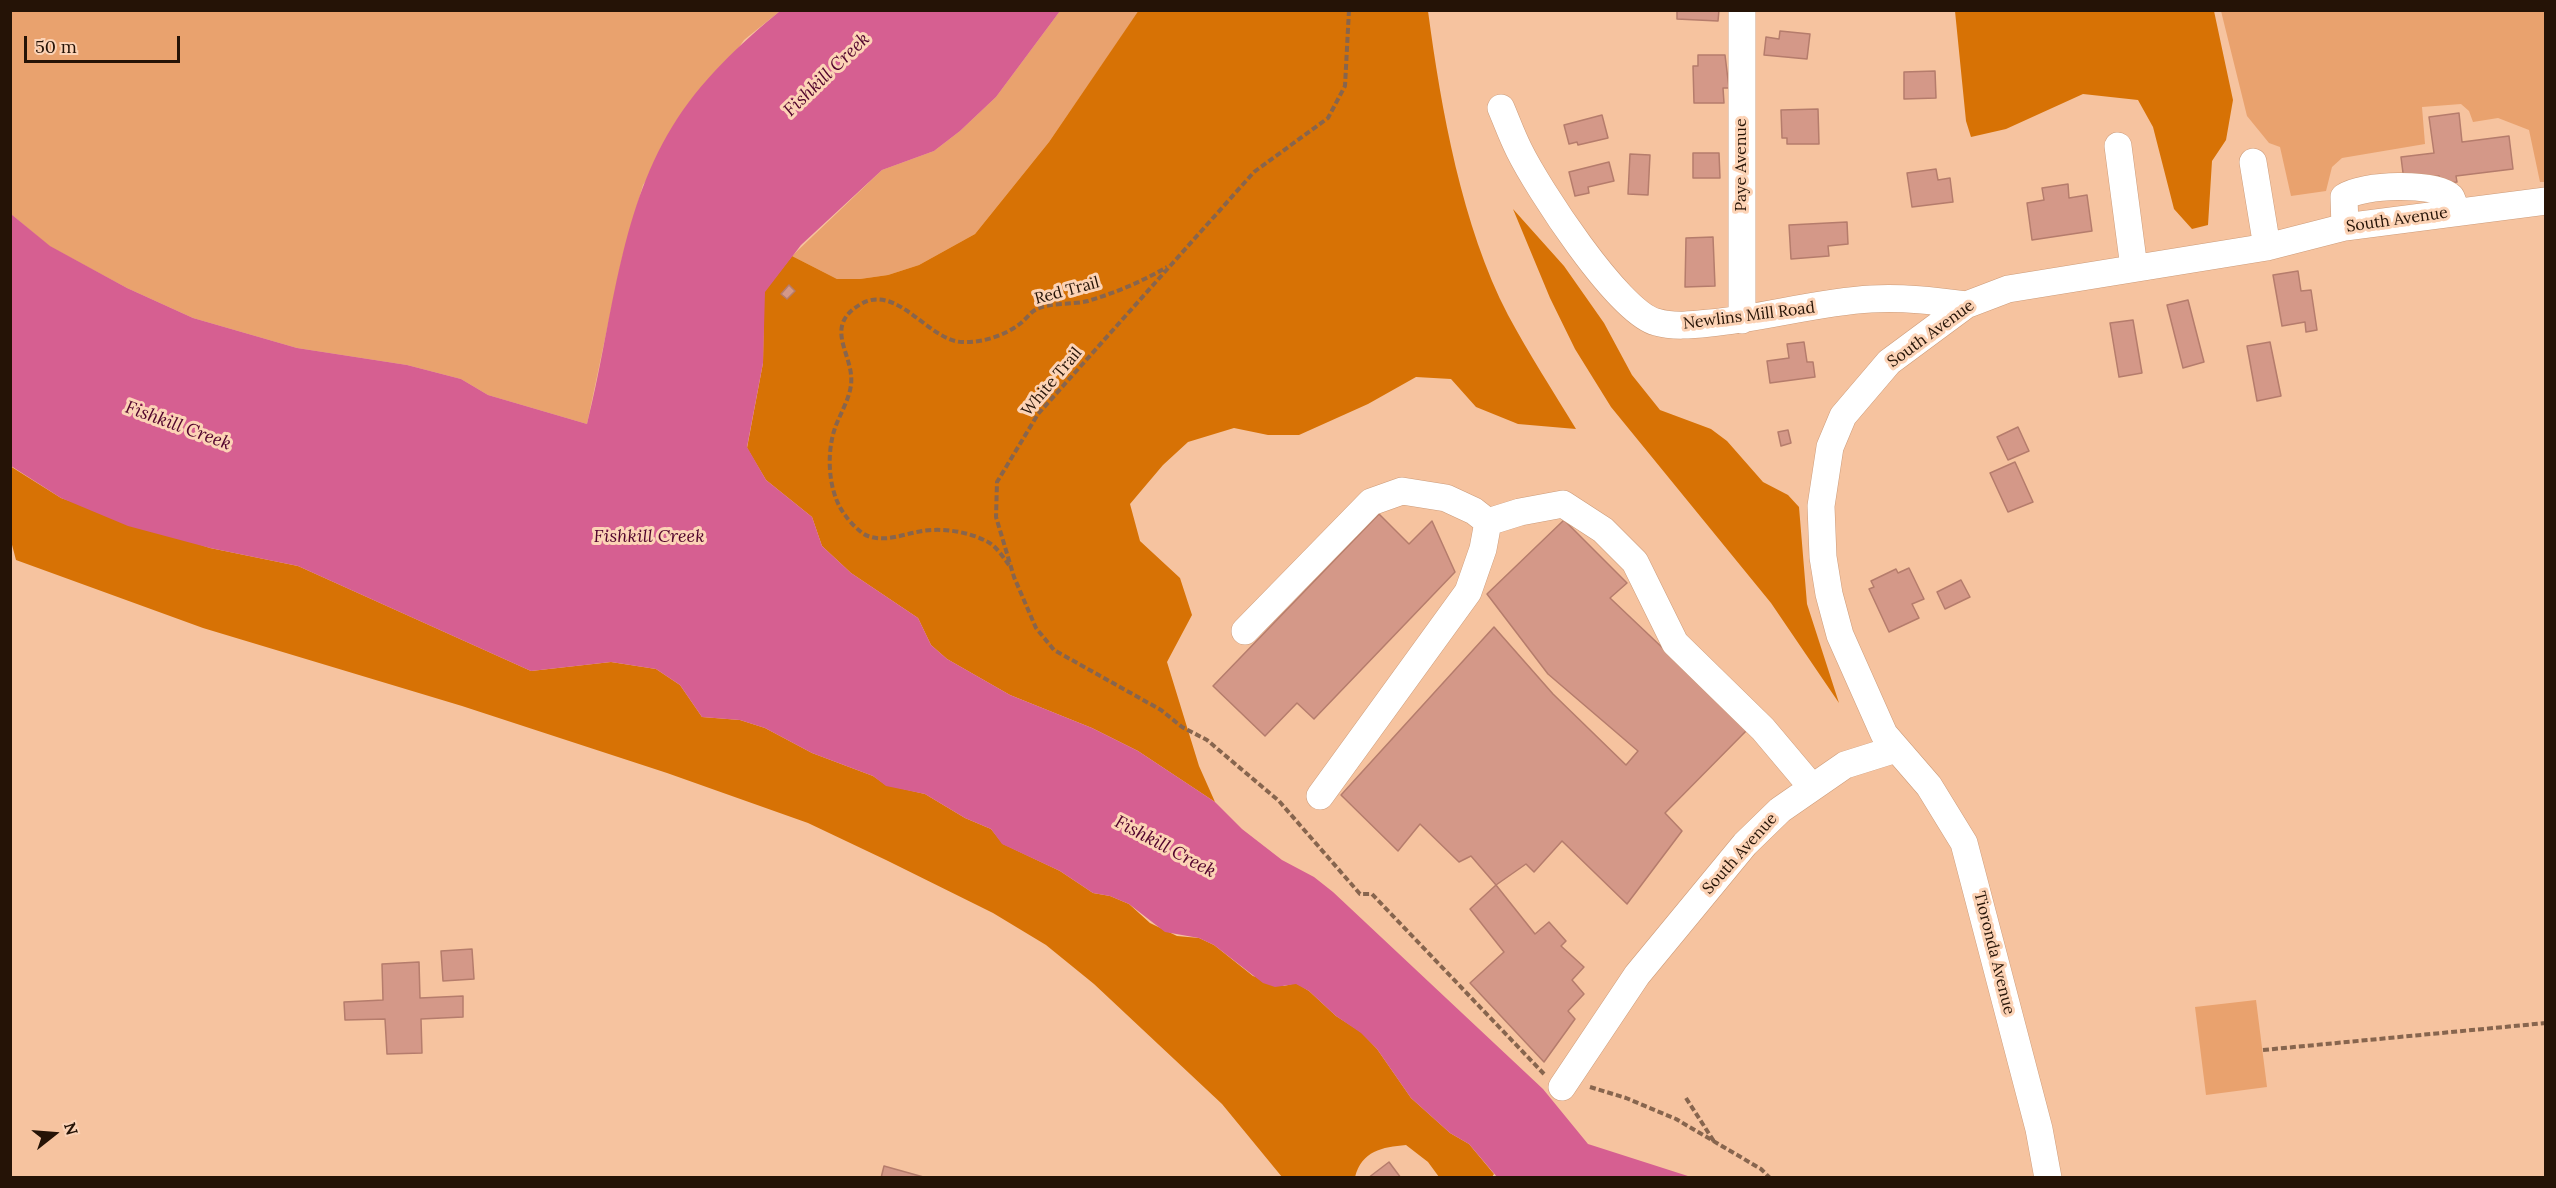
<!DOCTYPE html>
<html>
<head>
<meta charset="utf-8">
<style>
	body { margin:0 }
	#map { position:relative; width:2556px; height:1188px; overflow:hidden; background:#f6c39f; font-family:Lora,serif }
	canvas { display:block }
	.frame { position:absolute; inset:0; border:12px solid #251306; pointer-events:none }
	.north { position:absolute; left:24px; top:1104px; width:60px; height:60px; -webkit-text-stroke:4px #fcd3b6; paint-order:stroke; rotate:73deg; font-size:16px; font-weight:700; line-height:24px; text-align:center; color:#251306 }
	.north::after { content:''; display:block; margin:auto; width:21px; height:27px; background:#251306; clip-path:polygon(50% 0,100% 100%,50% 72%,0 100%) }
	.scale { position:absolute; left:24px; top:36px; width:156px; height:27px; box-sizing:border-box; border:3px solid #251306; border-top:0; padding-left:8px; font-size:18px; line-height:21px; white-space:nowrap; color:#251306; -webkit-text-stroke:4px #fcd3b6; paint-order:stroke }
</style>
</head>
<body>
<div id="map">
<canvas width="2556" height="1188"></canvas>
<div class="frame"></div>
<div class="north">N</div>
<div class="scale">50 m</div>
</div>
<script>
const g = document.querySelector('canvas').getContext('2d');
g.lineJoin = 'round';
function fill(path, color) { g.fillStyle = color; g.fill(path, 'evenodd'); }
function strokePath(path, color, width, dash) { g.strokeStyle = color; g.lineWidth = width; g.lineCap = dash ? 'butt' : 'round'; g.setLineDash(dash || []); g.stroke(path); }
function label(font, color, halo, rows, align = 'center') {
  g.font = font + ' Lora,serif'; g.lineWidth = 6; g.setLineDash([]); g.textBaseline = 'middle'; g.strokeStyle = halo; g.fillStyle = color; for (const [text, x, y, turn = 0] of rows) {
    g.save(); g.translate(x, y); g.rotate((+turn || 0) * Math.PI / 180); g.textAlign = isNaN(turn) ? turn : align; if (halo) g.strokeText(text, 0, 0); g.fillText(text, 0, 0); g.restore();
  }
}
const green = new Path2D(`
	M11 11H780L744 40 643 185 622 258 587 424 488 395 461 379 407 365 297 348 193 318 127 288 49 246 11 214Z
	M1060 11H1139L1049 142 975 234 919 265 888 275 860 279H837L792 256 882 170 934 151 960 131 996 97Z
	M2221 11H2545V182H2540L2529 130 2498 118 2473 122 2469 111 2461 104 2422 107 2425 144 2342 158 2332 167 2326 191 2291 196 2280 147 2269 143 2247 116Z
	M2256 1000 2267 1087 2206 1095 2195 1007Z`);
const forest = new Path2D(`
	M1139 10 1428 11C1441 109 1462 226 1508 315 1529 354 1553 391 1576 429L1518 424 1476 407 1451 379 1416 377 1368 404 1299 435H1268L1234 428 1188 442 1163 465 1130 504 1140 541 1180 578 1192 615 1167 662 1199 766 1215 802 1138 751 1092 728 1010 695 947 659 931 645 918 618 851 573 822 546 812 517 766 480 747 448 763 363 764 292 792 256 837 279H860L888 275 919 265 975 234 1049 142Z
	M1955 11H2214L2233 100 2226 140 2212 161 2208 225 2192 229 2174 209 2153 127 2138 100 2083 94 2006 129 1971 137 1966 121Z
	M1513 209 1564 266 1604 323 1632 375 1660 410 1711 429 1727 441 1763 482 1788 495 1799 507 1807 604 1839 703 1771 603 1611 407 1575 349 1550 298Z
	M10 466 61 498 210 548 298 566 531 671 611 662 656 669 680 685 702 717 740 720 765 728 812 753 873 776 886 785 925 794 965 818 991 829 1003 844 1060 871 1093 893 1110 896 1129 904 1150 923 1177 936 1199 938 1214 945 1253 976 1284 986 1296 983 1309 991 1336 1016 1361 1032 1377 1049 1411 1098 1450 1133 1469 1144 1494 1174 1492 1177H1439L1428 1162 1406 1145C1382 1147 1362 1151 1355 1177H1282L1222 1104 1094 984 1046 945 993 913 886 860 808 823 667 773 462 706 203 628 16 560 11 541Z`);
const water = new Path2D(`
	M780 11H1060L996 97 960 131 934 151 882 170 801 245 765 292 763 363 747 447 766 480 812 517 822 546 851 573 918 618 931 645 947 659 1010 695 1092 728 1138 751 1215 802 1242 829 1282 860 1314 877 1333 892 1543 1089 1588 1144 1691 1177H1497L1469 1144 1450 1133 1411 1098 1377 1049 1361 1033 1336 1016 1309 991 1296 984 1275 987 1263 983 1214 945 1199 938 1165 932 1129 904 1110 896 1093 893 1060 871 1002 844 991 829 965 818 925 794 886 786 873 776 812 753 765 728 740 720 702 717 680 685 656 669 611 662 531 671 298 566 210 548 128 526 61 498 11 466V214L50 246 127 288 193 318 297 348 407 365 461 379 488 395 587 424C612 326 618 215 672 127 699 82 740 44 780 11Z`);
const building = new Path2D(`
	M1677 10H1719L1718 21 1677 19Z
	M1780 31 1810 34 1807 59 1764 55 1766 37 1779 39Z
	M1698 55H1725L1729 88H1723L1724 103H1694L1693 66H1698Z
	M1935 71 1936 98 1904 99V72Z
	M1818 109 1819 144H1787V138H1782L1781 110Z
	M2459 113 2462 142 2509 136 2513 169 2456 176 2457 182 2440 184 2439 176 2404 181 2401 157 2434 153 2429 117Z
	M1602 115 1608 138 1578 145 1577 142 1569 144 1564 125Z
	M1693 153H1719L1720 178H1693Z
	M1630 154 1650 155 1648 195 1628 194Z
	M1609 162 1614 181 1588 187 1589 193 1575 196 1569 172Z
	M1936 169 1938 180 1950 178 1953 202 1912 207 1907 173Z
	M2068 184 2069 198 2087 195 2092 231 2032 240 2027 203 2044 200 2042 188Z
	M1847 222 1848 244 1828 246 1829 256 1791 259 1789 225Z
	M1713 237 1715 286 1685 287 1686 238Z
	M2298 271 2301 291 2311 290 2317 330 2306 332 2305 322 2282 326 2273 275Z
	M789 285 795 291 787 299 781 294Z
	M2188 300 2204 362 2183 368 2167 305Z
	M2133 320 2142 373 2119 377 2110 323Z
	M1804 342 1807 362H1813L1815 377 1770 383 1767 361 1789 358 1787 344Z
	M2270 342 2281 396 2257 401 2247 346Z
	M2018 427 2029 451 2008 460 1997 437Z
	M1788 430 1791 443 1781 446 1778 432Z
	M2015 462 2033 502 2008 512 1990 473Z
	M1379 514 1409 544 1432 521 1455 572 1314 719 1297 703 1265 736 1213 686Z
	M1564 520 1627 583 1610 598 1748 729 1665 813 1682 831 1627 904 1562 841 1534 872 1526 864 1496 885 1471 856 1459 862 1420 824 1398 851 1341 795 1494 627 1553 694 1626 765 1638 751 1548 674 1487 594Z
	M1909 568 1924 599 1912 604 1919 618 1889 632 1869 589 1874 587 1871 581 1896 569 1898 573Z
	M1961 580 1970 597 1945 609 1937 592Z
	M1496 885 1535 934 1549 922 1566 941 1561 946 1584 967 1572 980 1584 994 1568 1011 1575 1019 1544 1062 1470 983 1504 952 1470 909Z
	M472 949 474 979 443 981 441 951Z
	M419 962 420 998 463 996V1017L421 1019 422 1053 387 1054 385 1019 345 1020 344 1002 383 1000 382 964Z
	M1389 1162 1401 1178H1368Z
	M884 1166 927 1178H881Z`);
const path = new Path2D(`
	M1349 10 1345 86 1328 118 1254 172 1038 414 997 482 996 517 1014 577 1036 628 1054 650 1161 710 1182 727 1207 740 1279 801 1360 894H1372L1544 1074
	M1009 565C1003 557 997 547 988 542 968 531 939 527 917 532 901 535 885 542 868 536 861 534 849 521 845 515 828 493 826 454 835 428 840 414 849 400 851 385 855 355 821 327 861 304 897 283 929 341 962 342 983 343 1006 335 1021 323 1026 319 1030 313 1035 310 1049 302 1072 305 1088 301 1115 293 1143 281 1167 267
	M2263 1050 2546 1023
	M1590 1087 1626 1098 1676 1119 1761 1169 1770 1178
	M1686 1098 1715 1143`);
const minor = new Path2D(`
	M1742 10V320
	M1501 108C1507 122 1512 136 1519 150 1537 187 1618 312 1656 322 1673 327 1692 325 1710 323 1764 318 1817 302 1871 299 1903 297 1935 301 1966 305
	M2118 146 2134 268
	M2253 162 2267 247
	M2345 227 2344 197C2362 184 2435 182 2451 197L2457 212
	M1245 631 1371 502 1402 491 1446 498 1474 511 1488 522 1520 512 1563 504 1603 530 1635 562 1675 643 1763 729 1811 786
	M1320 796 1468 592 1483 549 1488 522
	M1562 1087 1637 975 1745 844 1780 810 1845 765 1896 749
	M2048 1178 2039 1129 1964 843 1929 786 1884 734 1840 635 1829 594 1823 557 1821 506 1830 447 1843 416 1889 362 1966 305 2008 289 2267 247 2345 227 2546 201`);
const streetNames = [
	["Paye Avenue",1741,165,-90],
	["South Avenue",2397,220,-8],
	["Red Trail",1067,291,-15],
	["Newlins Mill Road",1749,316,-7],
	["South Avenue",1931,334,-36],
	["White Trail",1052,382,-50],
	["South Avenue",1740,854,-48],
	["Tioronda Avenue",1994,953,76]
];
const waterNames = [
	["Fishkill Creek",827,75,-44],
	["Fishkill Creek",178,426,20],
	["Fishkill Creek",649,537],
	["Fishkill Creek",1165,847,28]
];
fill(green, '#e9a26e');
fill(forest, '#d77205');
fill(water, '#d65f91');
fill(building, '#d49888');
strokePath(building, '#b57c6c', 1.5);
strokePath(minor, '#cc9b79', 28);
strokePath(path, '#87654e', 4, [6, 3]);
strokePath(minor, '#fff', 27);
label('16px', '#251306', '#fcd3b6', streetNames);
label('italic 18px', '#51032c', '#fcd3b6', waterNames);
</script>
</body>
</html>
